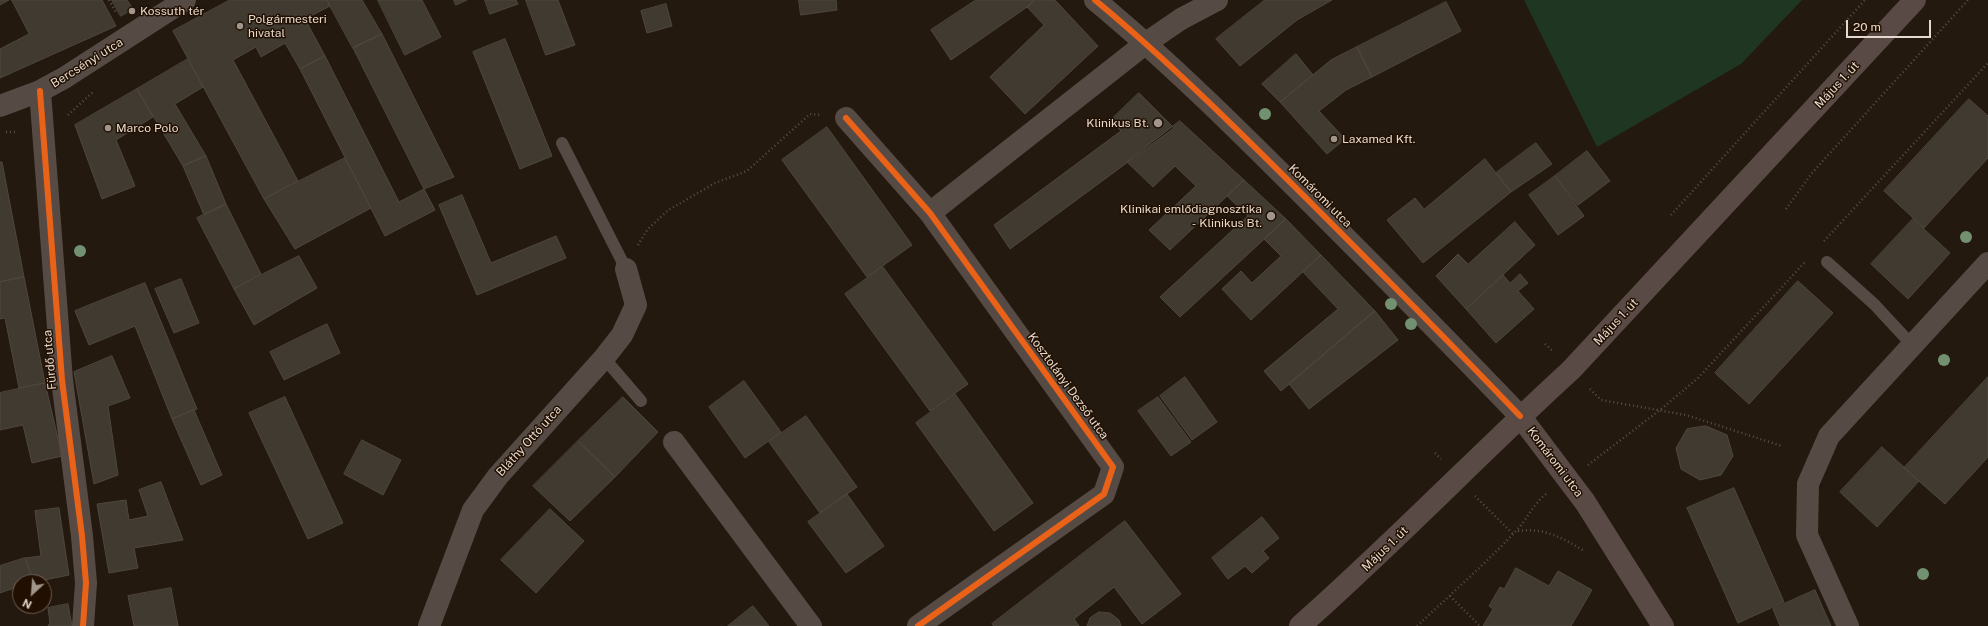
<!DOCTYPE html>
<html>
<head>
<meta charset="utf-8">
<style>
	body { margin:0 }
	#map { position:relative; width:1988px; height:626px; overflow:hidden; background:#23190f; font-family:"Public Sans",sans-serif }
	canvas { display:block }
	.north { position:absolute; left:12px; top:574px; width:40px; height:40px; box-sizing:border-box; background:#211001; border:1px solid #6f6053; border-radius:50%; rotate:206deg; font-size:11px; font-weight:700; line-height:16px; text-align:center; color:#e5d9ce }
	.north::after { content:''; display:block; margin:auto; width:14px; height:18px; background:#a1968b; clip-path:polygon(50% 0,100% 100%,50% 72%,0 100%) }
	.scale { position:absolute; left:1846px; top:20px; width:85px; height:18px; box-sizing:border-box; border:2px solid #e5d9ce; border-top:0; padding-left:5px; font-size:12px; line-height:14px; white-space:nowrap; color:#e5d9ce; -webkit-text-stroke:3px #211001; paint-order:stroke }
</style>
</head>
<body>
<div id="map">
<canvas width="1988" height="626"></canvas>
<div class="north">N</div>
<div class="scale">20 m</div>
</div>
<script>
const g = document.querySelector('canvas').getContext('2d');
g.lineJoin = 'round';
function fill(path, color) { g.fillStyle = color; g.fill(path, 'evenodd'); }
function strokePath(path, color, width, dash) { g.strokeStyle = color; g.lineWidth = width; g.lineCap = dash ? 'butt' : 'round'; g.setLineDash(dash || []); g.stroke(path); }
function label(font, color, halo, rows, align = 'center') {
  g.font = font + ' "Public Sans",sans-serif'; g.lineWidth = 3; g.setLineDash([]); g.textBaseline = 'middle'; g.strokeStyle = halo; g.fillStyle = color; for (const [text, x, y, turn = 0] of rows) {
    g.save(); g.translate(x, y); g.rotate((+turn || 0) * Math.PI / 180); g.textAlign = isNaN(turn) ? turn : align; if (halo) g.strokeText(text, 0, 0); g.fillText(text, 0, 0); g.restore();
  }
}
const green = new Path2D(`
	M1524 0H1802L1741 64 1597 147Z`);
const building = new Path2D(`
	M0 0H9L0 5Z
	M12 0H102L116 26 0 78V49L29 34Z
	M112 0H127L133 9 121 16Z
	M230 0H327L330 6 305 19 325 56 300 69 285 43 261 57 256 47 233 60 298 181 264 199 173 31Z
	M327 0H362L382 34 353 48Z
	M378 0H422L441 37 405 55Z
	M454 0H467L456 5Z
	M485 0H516L518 4 490 14Z
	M526 0H558L575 45 546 55Z
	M799 0H836L837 10 801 15Z
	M976 0H1035L1027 7 951 60 931 30Z
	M1035 0H1055L1098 46 1025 114 990 77 1044 25 1027 7Z
	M1265 0H1332L1297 20 1240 66 1216 39Z
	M1446 2 1461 31 1372 77 1357 47Z
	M666 4 672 26 647 33 641 11Z
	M382 34 454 177 424 189 353 48Z
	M505 39 552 156 520 169 473 52Z
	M1357 47 1372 77 1346 90 1319 111 1345 139 1327 154 1280 102 1331 60Z
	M1296 54 1313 75 1280 102 1262 84Z
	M325 56 399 202 424 189 435 210 385 236 300 69Z
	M188 59 203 87 175 104 206 156 183 166 137 89Z
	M137 89 153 117 116 140 135 186 102 199 75 125Z
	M1139 93 1174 128 1010 249 994 225 1121 131 1111 120Z
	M1969 99 1988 116V158L1924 228 1884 191Z
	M1180 121 1244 180 1170 250 1149 230 1196 186 1175 166 1153 187 1127 162Z
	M827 127 912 245 867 277 782 160Z
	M1536 143 1552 164 1511 192 1496 173Z
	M1587 151 1610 181 1578 205 1555 176Z
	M206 156 226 204 204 215 183 166Z
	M345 158 371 208 295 249 264 199Z
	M1485 159 1511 192 1423 263 1387 220 1415 198 1424 209Z
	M0 162H2L24 277 0 282Z
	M1555 176 1584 216 1558 235 1529 195Z
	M1244 180 1286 219 1180 317 1160 297 1248 216 1227 196Z
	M462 195 491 263 556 236 566 258 477 295 439 205Z
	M226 204 261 274 234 289 197 218Z
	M1286 219 1321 255 1251 320 1222 289 1241 271 1252 283 1281 256 1264 239Z
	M1913 219 1950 253 1908 299 1871 264Z
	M1515 222 1535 245 1466 309 1436 276 1458 254 1468 264Z
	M1321 255 1375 311 1281 391 1264 371 1338 309 1303 272Z
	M299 256 317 288 254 325 234 289Z
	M883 267 968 384 930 411 845 294Z
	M1520 274 1528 283 1518 291 1534 309 1496 343 1466 309 1503 275 1510 283Z
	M24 277 45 383 19 388 5 318 0 319V282Z
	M181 279 199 323 174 333 155 289Z
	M1798 281 1833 313 1749 404 1715 373Z
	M145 283 197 409 172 419 135 326 89 345 75 311Z
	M1375 311 1398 340 1309 409 1289 384Z
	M327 324 340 353 284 380 270 352Z
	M112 356 130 398 108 406 118 475 94 484 74 372Z
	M1185 377 1217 422 1192 440 1160 396Z
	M1988 377V457L1945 504 1904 468Z
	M744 381 781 432 745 458 709 407Z
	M45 383 62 456 32 463 23 425 0 430V393Z
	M955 394 1033 503 994 531 916 423Z
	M285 397 343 523 308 539 249 413Z
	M623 397 658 432 615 477 578 441Z
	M1158 397 1191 442 1171 456 1138 411Z
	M194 410 222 475 201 485 172 419Z
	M806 416 857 487 820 513 769 442Z
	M1706 426 1727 435 1733 456 1721 475 1700 480 1681 469 1676 448 1687 429Z
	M362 440 401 460 383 495 344 474Z
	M578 441 615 477 570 521 533 486Z
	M1882 447 1919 481 1877 527 1840 492Z
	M161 482 183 540 134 548 138 568 109 573 97 504 126 500 129 520 148 516 139 490Z
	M1734 488 1784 602 1738 623 1687 508Z
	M847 494 884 546 846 573 808 522Z
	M59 508 69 575 34 582 25 558 41 556 35 511Z
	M550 509 584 541 536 593 501 560Z
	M1262 517 1279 538 1263 551 1269 558 1252 573 1245 566 1228 579 1212 558Z
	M1125 521 1181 594 1142 624 1114 587 1074 619 1079 626H994L992 624Z
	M25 558 34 582H20V586L0 593V566Z
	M1516 568 1549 586 1558 571 1592 590 1571 626H1483L1493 609 1489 606 1500 587 1504 589Z
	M171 588 178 626H134L128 596Z
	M1815 590 1831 626H1780L1773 609Z
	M68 604 72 626H48L50 623 48 608Z
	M753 606 769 626H728Z
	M1099 612 1110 613 1119 620 1121 626H1087L1090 618Z`);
const path = new Path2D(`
	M109 0 117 14
	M68 115 93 92
	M6 132H17
	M1786 209 1812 173 1968 0
	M1671 215 1865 0
	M1824 241 1988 63
	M638 245 647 230 667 211 715 183 747 171 810 114 821 115
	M1545 344 1554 352
	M1590 389 1601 400 1686 415 1782 446
	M1435 453 1441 459
	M1588 465 1660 410 1698 378 1806 261
	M1475 496 1513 534
	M1518 531C1543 527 1563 538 1584 551
	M1450 596 1480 626
	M1417 626C1450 595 1484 565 1515 532 1527 520 1533 504 1546 494`);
const service = new Path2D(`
	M562 143 626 269
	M1827 262 1874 304 1912 345
	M604 358 641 401`);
const minor = new Path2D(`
	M1095 0C1172 64 1242 134 1313 205 1383 275 1452 345 1520 416
	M40 91 62 380 82 536 86 583 83 626
	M0 106 40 91 64 78 185 0
	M846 118 930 213 1113 467 1104 494 918 626
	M930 213 1146 43 1181 19 1217 0
	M674 442 811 626
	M429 626 473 510 498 476 604 358 622 335 636 305 626 269
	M1848 626 1807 535 1808 484 1829 436 1988 263`);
const secondary = new Path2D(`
	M1520 416 1585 502 1663 626
	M1300 626C1393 544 1479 454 1571 370L1915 0`);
const cycleway = new Path2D(`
	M1095 0C1172 64 1242 134 1313 205 1383 275 1452 345 1520 416
	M40 91 62 380 82 536 86 583 83 626
	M846 118 930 213 1113 467 1104 494 918 626`);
const trees = [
	[1265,114],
	[1966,237],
	[80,251],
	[1391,304],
	[1411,324],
	[1944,360],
	[1923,574]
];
const markers = [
	[132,11,4,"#a1968b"],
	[240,26,4,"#a1968b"],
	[1158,123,5,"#a1968b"],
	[108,128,4,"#a1968b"],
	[1334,139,4,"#a1968b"],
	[1271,216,5,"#a1968b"]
];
const poiNames = [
	["Kossuth tér",140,11],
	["Polgármesteri",248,19],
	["hivatal",248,33],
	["Klinikus Bt.",1149,123,"right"],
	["Marco Polo",116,128],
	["Laxamed Kft.",1342,139],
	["Klinikai emlődiagnosztika",1262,209,"right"],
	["- Klinikus Bt.",1262,223,"right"]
];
const streetNames = [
	["Bercsényi utca",87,63,-32],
	["Május 1. út",1837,85,-47],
	["Komáromi utca",1320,196,45],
	["Május 1. út",1616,322,-47],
	["Fürdő utca",50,360,-95],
	["Kosztolányi Dezső utca",1068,386,54],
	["Bláthy Ottó utca",529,441,-48],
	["Komáromi utca",1555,462,53],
	["Május 1. út",1385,549,-44]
];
fill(green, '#1f3623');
fill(building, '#413a31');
strokePath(building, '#4f473e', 1);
strokePath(path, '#584e49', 2.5, [1, 3]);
strokePath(service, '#564a45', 12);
strokePath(minor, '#564a45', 22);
strokePath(secondary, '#594a45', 22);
strokePath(cycleway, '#ea6118', 6);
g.fillStyle = '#729171';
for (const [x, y] of trees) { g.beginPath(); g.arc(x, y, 6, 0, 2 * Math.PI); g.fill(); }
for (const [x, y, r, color] of markers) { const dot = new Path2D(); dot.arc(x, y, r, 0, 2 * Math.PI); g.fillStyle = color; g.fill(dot); strokePath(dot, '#211001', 1.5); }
label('12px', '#e5d9ce', '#211001', poiNames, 'left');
label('12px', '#e5d9ce', '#211001', streetNames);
</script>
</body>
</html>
